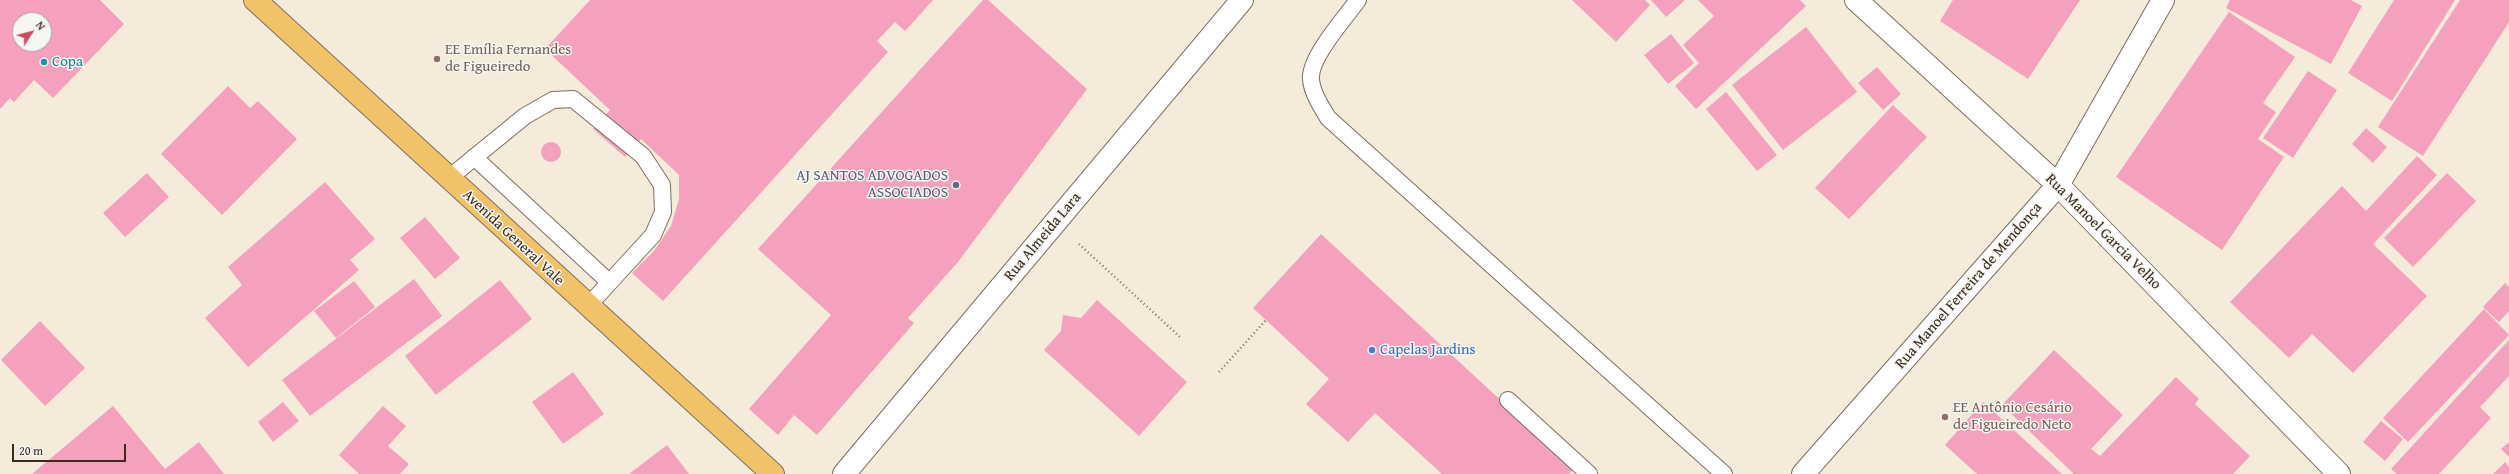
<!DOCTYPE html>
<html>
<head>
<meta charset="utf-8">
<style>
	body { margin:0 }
	#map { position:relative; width:2509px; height:474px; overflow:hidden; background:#f4ebdb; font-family:"Gentium Book Plus",serif }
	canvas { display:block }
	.north { position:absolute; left:12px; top:12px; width:40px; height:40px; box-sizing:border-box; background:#f6f6f2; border:1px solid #aba49d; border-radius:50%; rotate:54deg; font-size:11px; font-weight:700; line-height:16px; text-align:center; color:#3b2a1e }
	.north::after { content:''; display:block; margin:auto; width:14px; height:18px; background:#d1495b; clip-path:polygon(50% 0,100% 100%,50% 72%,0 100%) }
	.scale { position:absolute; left:12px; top:444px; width:114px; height:18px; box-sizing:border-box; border:2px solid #3b2a1e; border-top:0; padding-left:5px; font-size:12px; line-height:14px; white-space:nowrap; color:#3b2a1e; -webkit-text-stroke:3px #f6f6f2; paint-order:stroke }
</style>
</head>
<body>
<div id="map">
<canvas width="2509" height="474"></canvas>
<div class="north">N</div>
<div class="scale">20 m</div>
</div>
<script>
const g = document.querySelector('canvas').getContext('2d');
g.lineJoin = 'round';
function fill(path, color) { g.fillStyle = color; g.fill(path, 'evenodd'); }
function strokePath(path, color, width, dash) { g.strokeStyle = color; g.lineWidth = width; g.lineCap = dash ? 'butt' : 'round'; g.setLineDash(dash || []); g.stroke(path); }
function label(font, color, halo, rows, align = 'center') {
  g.font = font + ' "Gentium Book Plus",serif'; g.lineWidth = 3; g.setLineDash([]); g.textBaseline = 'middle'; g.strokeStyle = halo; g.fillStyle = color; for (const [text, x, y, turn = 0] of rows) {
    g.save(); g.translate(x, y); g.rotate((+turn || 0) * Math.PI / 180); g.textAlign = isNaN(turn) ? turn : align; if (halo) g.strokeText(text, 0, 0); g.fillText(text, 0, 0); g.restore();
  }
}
const building = new Path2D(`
	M0 0H100L124 24 53 98 34 80 14 102 10 98 0 109ZM20 20H44V44H20Z
	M590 0H933L905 31 895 22 877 41 888 52 663 301 632 273 653 252 671 226 679 199V175L641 139 625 157 593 129 610 110 545 49Z
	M983 0H988L1087 89 958 262 908 318 914 323 817 435 794 415 778 435 749 409 831 315 758 249Z
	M1572 0H1645L1650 5 1616 42Z
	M1651 0H1685L1666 17Z
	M1698 0H1800L1806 6 1696 109 1675 86 1699 63 1683 45 1714 16Z
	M1953 0H2080L2028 79 1940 21Z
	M2230 0H2351L2362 6 2331 64 2226 8Z
	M2394 0H2455L2392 101 2348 73Z
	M2460 0H2509V22L2423 156 2378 127Z
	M2229 12 2295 57 2263 103 2276 112 2258 139 2284 157 2222 250 2116 177Z
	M1806 27 1857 92 1783 150 1732 85Z
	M1671 34 1694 63 1668 84 1644 55Z
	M1877 67 1901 94 1883 110 1858 83Z
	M2308 71 2337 90 2293 158 2263 138Z
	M228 86 250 108 258 101 297 139 222 215 161 154Z
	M1726 92 1777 155 1757 171 1706 109Z
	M1893 105 1927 137 1849 219 1815 188Z
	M2366 128 2387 147 2373 163 2352 144Z
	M541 152a10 10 0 1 1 20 0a10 10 0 1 1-20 0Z
	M2417 156 2437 175 2373 244 2427 296 2353 373 2312 334 2289 358 2230 302 2342 186 2366 211Z
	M147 173 169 197 125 237 103 213Z
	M2447 173 2476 201 2413 267 2384 238Z
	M325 182 375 239 350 260 359 270 248 367 205 318 242 285 228 267Z
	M425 217 460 258 435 279 400 238Z
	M1321 234 1574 468 1569 474H1442L1375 413 1348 442 1306 404 1329 379 1253 308Z
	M414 279 442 316 310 416 282 380Z
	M500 280 532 319 436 395 405 356Z
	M354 281 375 307 336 338 314 311Z
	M2505 283 2509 287V311L2499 322 2483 307Z
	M1097 300 1187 382 1139 436 1044 350 1061 331 1063 315 1081 318Z
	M2484 309 2509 335 2408 442 2383 418Z
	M40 321 85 368 45 406 1 360Z
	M2509 340V376L2480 407 2491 418 2439 474H2397L2391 469Z
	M2054 350 2123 415 2091 449 2100 456 2176 377 2199 399 2195 404 2250 456 2233 474H2074L2002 405Z
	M573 372 604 414 563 444 532 402Z
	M283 402 299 421 273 442 258 422Z
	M1983 402 2062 474H1977L1945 445Z
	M113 406 165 469 199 442 224 474H32Z
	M383 406 406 426 388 446 409 464 400 474H359L339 455Z
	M2381 421 2403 439 2385 461 2363 442Z
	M2509 442V457L2501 449Z
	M667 445 689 474H629Z
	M2505 462 2509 467V474H2493Z`);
const path = new Path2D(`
	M1079 244 1180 337
	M1219 372 1266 320`);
const lane = new Path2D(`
	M1358 0C1345 18 1309 58 1311 79 1312 93 1321 106 1328 118L1724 474
	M474 157 609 282
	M449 178 525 116 553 100 573 99 643 156 662 185 663 212 653 235 588 306
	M1508 400 1589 474`);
const street = new Path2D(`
	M1856 0 2058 185 2339 474
	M844 474 1242 0
	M1803 474 2058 185 2163 0`);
const primary = new Path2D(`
	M255 0 773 474`);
const markers = [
	[437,59,4,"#8d6e63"],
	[44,62,4,"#0f9aa8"],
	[956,185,4,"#5c6f8a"],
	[1372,350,4,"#3f7fe0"],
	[1945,417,4,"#8d6e63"]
];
const educationNames = [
	["EE Emília Fernandes",445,50],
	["de Figueiredo",445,67],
	["EE Antônio Cesário",1953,408],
	["de Figueiredo Neto",1953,425]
];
const cultureNames = [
	["Copa",52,62]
];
const serviceNames = [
	["AJ SANTOS ADVOGADOS",948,176],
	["ASSOCIADOS",948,193]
];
const streetNames = [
	["Rua Manoel Garcia Velho",2103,232,45],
	["Rua Almeida Lara",1043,237,-50],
	["Avenida General Vale",513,238,43],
	["Rua Manoel Ferreira de Mendonça",1969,286,-49]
];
const shopNames = [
	["Capelas Jardins",1380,350]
];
fill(building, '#f5a0bd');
strokePath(lane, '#7c6e60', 18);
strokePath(street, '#7c6e60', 24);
strokePath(primary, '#7c6e60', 24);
strokePath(path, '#7c6e60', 2.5, [1, 3]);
strokePath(lane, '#fff', 16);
strokePath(street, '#fff', 22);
strokePath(primary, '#f1c369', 22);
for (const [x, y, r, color] of markers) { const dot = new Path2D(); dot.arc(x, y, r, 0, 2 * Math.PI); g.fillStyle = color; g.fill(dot); strokePath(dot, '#f6f6f2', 1.5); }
label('15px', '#785e54', '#f6f6f2', educationNames, 'left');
label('15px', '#0d838f', '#f6f6f2', cultureNames, 'left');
label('15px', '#4e5e75', '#f6f6f2', serviceNames, 'right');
label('15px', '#3b2a1e', '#f6f6f2', streetNames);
label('15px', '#366cbe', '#f6f6f2', shopNames, 'left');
</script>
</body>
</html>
